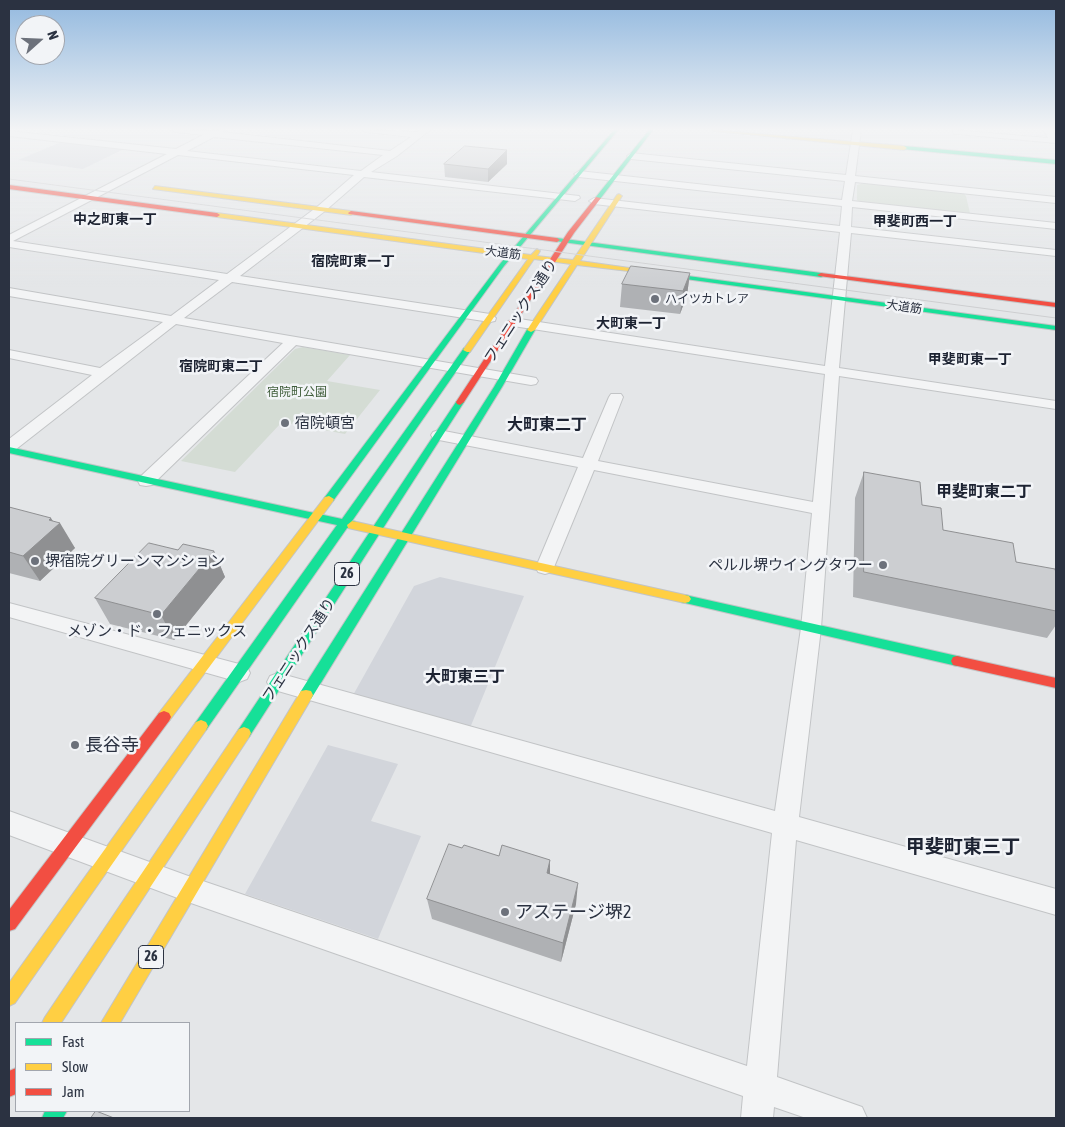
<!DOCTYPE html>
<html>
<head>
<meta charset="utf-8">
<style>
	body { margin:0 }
	#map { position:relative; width:1065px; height:1127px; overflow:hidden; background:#e4e6e8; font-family:"Asap Condensed",sans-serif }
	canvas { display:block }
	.frame { position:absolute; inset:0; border:10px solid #2b3241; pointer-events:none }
	.legend { position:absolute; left:15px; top:1022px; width:175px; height:90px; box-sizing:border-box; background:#f2f4f7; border:1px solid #a2a6ae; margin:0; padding:6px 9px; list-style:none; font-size:15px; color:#2b3241 }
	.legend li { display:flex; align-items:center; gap:10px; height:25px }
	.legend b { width:25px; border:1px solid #a2a6ae }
	.north { position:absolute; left:15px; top:15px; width:50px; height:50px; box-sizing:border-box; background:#f2f4f7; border:1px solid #a2a6ae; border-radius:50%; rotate:70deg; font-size:14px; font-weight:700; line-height:20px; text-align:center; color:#2b3241 }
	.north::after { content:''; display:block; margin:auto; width:18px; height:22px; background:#6c717b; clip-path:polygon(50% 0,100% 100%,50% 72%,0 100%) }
</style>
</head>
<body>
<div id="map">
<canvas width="1065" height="1127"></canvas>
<div class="frame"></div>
<ul class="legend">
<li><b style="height:6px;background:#16e098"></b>Fast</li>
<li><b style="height:6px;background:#ffcf43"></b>Slow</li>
<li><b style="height:6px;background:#f24e42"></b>Jam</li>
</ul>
<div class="north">N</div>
</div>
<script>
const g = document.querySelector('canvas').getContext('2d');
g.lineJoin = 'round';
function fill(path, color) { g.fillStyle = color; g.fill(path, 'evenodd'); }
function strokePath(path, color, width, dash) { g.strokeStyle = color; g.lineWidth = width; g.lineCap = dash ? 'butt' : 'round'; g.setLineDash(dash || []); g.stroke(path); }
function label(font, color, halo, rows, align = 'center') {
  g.font = font + ' "Asap Condensed","Noto Sans JP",sans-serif'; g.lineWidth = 5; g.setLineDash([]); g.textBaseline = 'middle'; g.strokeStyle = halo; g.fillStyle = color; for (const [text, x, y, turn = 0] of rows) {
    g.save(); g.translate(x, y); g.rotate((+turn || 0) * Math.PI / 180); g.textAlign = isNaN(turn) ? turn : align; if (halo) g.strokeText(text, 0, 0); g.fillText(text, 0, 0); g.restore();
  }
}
const built = new Path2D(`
	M61 142 124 149 83 169 18 160Z
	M440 577 524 596 470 728 352 697 414 586Z
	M328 745 398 764 371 821 421 836 378 939 245 894Z`);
const green = new Path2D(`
	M864 183 964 194 966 196 970 213 862 203 857 200V185Z
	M303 347 350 355 327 381 380 390 345 434 282 422 235 472 181 461 295 349Z`);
const street = new Path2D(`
	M172 130 211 131 224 130 222 132 390 151 411 137 366 132 362 130 417 132 421 130H430L397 156 371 172 579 196 580 198 575 201 364 177 325 211 240 276 490 314 496 318 495 321 490 322 232 282 184 318 531 377 536 378 538 381 536 384 531 385 296 345 152 485 146 486 140 485 138 481 140 477 283 343 176 324 15 450 9 452V439L92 375 9 358V350L100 368 163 322 9 296V288L171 316 219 280 9 247V235L167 154 9 136V131L176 149 203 135 176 132ZM214 137 383 155 361 171 187 151ZM178 155 354 175 317 207 227 274 13 241Z
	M853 130H861L855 176 1056 197V203L855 182 852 201 1056 223V229L852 207 851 227 1056 250V256L851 233 839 368 1056 401V409L839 376 821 628 799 817 1056 889V915L796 840 777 1077 862 1107 867 1118H806L774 1107 773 1118H741L743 1096 191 903 9 835V811L191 877 747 1066 772 833 278 691 270 688 267 682 270 676 278 673 775 811 801 628 812 513 594 470 554 567 552 572 545 574 538 572 536 567 578 467 439 440 433 438 431 435 433 432 439 430 583 458 609 397 611 394H621L623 397 598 461 813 502 825 374 513 326 507 322 513 318 825 366 840 232 594 204 589 201 594 198 840 226 842 206 579 177 574 174 579 171 842 200 845 181 631 159 627 156 631 153 846 175Z
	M953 130 1048 138 1044 130H1052L1056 137V143L957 134H954Z
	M9 603 239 664 247 667 250 673 247 679 239 682 9 617Z`);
const fast = new Path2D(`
	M614 130H618L504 266 333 501H325L324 499 325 497 500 264Z
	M649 130H653L600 199H596V197Z
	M904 146 1056 160V164L902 149Z
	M557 238 821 273 825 275 821 277 555 241 554 240Z
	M644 270 1056 326V330L642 273V271Z
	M528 328 535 330 502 387 311 699 306 700 301 699 299 695 301 691 494 387Z
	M464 348 471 350 352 521 356 522 357 525 356 528H347L206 730 201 732 196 730 194 726 196 722 337 525 9 453V447L342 519Z
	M460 399 464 402 249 737 244 739 239 737 237 733 239 729 456 402Z
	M685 595 957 656 961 657 963 661 961 665 957 666 681 602 679 599 681 596Z
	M45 1111H67L63 1118H42Z`);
const slow = new Path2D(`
	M712 130 904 146 907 148 904 150 714 131Z
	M155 186 351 211 354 213 351 215 153 189Z
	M619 194 622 196 580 261 644 270 646 271V273L577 265 535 330 531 332 527 330 571 264 534 259 470 352H467L463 350 528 259 217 217 214 215 217 213 531 255 537 249 540 251 537 256 573 260 617 195Z
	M329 496 334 499 333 501 169 721 164 723 159 721 157 717 159 713 325 497Z
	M352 521 685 595 689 596 691 599 689 602 685 603 348 528 347 525Z
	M306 690 311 691 313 695 311 699 120 1023H101L301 691Z
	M201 720 206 722 208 726 206 730 15 1003 9 1006V983L196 722Z
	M244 727 249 729 251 733 249 737 61 1023H42L45 1017 239 729Z`);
const jam = new Path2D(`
	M9 185 217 213 220 215 217 217 9 189Z
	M596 197 601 198 574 233 464 402 460 405 457 404 456 402 568 232Z
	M351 211 557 238 560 240 557 242 349 214 348 213Z
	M821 273 1056 303V307L819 276 817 275Z
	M957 656 1056 678V688L953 665 951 661 953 657Z
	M164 711 169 713 171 717 169 721 15 929 9 931V910L159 713Z
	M16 1068V1094L9 1097V1071Z`);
const tram = new Path2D(`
	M9 179 1056 318`);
const wall = new Path2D(`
	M444 164H507L488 182 445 177Z
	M690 273 687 295 680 314 620 307 622 284Z
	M864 472 922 505 943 530 1016 562 1056 573V625L1047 638 853 597 855 498Z
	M9 507 53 521 75 548 40 581 9 573Z
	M178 550 214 551 225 577 174 640 110 624 95 598Z
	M462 848 499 856 550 860V874L576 904 561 962 432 919 427 899Z`);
const shadedWall = new Path2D(`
	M507 150V164L488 182V169Z
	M690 273 687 295 680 314 683 291Z
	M51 518 56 526 60 523 75 548 40 581 23 556 49 520Z
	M214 551 225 577 174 640 161 615Z
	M550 860V882L547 873Z
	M578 883 576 904 561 962 563 943Z`);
const building = new Path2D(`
	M465 146 507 150 488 169 444 164Z
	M631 266 690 273 683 291 622 284Z
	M864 472 920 482 922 505 941 508 943 530 1013 543 1016 562 1055 569 1056 573V611L864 572Z
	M9 507 51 518 49 520 60 523 23 556 9 552Z
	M149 543 178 550 183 544 214 551 161 615 95 598Z
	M449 844 462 848 464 845 499 856 502 845 550 860 547 873 578 883 563 943 427 899Z
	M96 1111 114 1118H91Z`);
const markers = [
	[655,299,5,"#6c717b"],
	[285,423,5,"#6c717b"],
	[35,561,5,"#6c717b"],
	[883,565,5,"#6c717b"],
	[157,614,5,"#6c717b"],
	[75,745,5,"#6c717b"],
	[505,912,5,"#6c717b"]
];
const farStreetnames = [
	["大道筋",503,253,7],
	["大道筋",904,307,8]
];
const farPoinames = [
	["ハイツカトレア",665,299]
];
const farParknames = [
	["宿院町公園",297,392]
];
const farNeighbourhoodnames = [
	["中之町東一丁",115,220],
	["甲斐町西一丁",915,222],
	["宿院町東一丁",353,262],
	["大町東一丁",631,324],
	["甲斐町東一丁",970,360],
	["宿院町東二丁",221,367]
];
const shields = [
	[347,574,25],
	[151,957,25]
];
const shieldNames = [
	["26",347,574],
	["26",151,957]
];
const streetNames = [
	["フェニックス通り",521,311,-57],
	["フェニックス通り",299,650,-57]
];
const poiNames = [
	["宿院頓宮",295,423],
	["堺宿院グリーンマンション",45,561],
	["ペルル堺ウイングタワー",873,565,"right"],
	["メゾン・ド・フェニックス",157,631,"center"]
];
const neighbourhoodNames = [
	["大町東二丁",547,425],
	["甲斐町東二丁",984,492],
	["大町東三丁",465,677]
];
const nearPoinames = [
	["長谷寺",85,745],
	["アステージ堺2",515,912]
];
const nearNeighbourhoodnames = [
	["甲斐町東三丁",963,847]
];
fill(built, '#d2d5db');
fill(green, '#d4dcd4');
strokePath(street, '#c2c4c6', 2);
strokePath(fast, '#c2c4c6', 2);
strokePath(slow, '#c2c4c6', 2);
strokePath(jam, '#c2c4c6', 2);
fill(street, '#f3f4f5');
fill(fast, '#16e098');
fill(slow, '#ffcf43');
fill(jam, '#f24e42');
strokePath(tram, '#cdced0', 1);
fill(wall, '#afb1b4');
fill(shadedWall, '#8f9092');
fill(building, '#ccced1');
strokePath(building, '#8f9092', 1);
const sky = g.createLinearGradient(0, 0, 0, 287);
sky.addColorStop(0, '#93b9df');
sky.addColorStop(0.45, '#f3f4f5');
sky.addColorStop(1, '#f3f4f500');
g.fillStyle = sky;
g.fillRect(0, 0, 1065, 287);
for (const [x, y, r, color] of markers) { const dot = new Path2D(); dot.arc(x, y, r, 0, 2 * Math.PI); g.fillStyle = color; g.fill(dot); strokePath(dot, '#f2f4f7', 2); }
label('12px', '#2b3241', '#f2f4f7', farStreetnames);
label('12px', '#2b3241', '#f2f4f7', farPoinames, 'left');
label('12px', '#3e5c39', '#f2f4f7', farParknames);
label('bold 14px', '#1d2332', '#f2f4f7', farNeighbourhoodnames);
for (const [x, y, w] of shields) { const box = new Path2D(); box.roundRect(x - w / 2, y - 11.5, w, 23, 4); g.fillStyle = '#f2f4f7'; g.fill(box); strokePath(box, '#2b3241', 1); }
label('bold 14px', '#2b3241', null, shieldNames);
label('15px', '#2b3241', '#f2f4f7', streetNames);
label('15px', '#2b3241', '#f2f4f7', poiNames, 'left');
label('bold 16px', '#1d2332', '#f2f4f7', neighbourhoodNames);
label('18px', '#2b3241', '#f2f4f7', nearPoinames, 'left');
label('bold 19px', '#1d2332', '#f2f4f7', nearNeighbourhoodnames);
</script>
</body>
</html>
